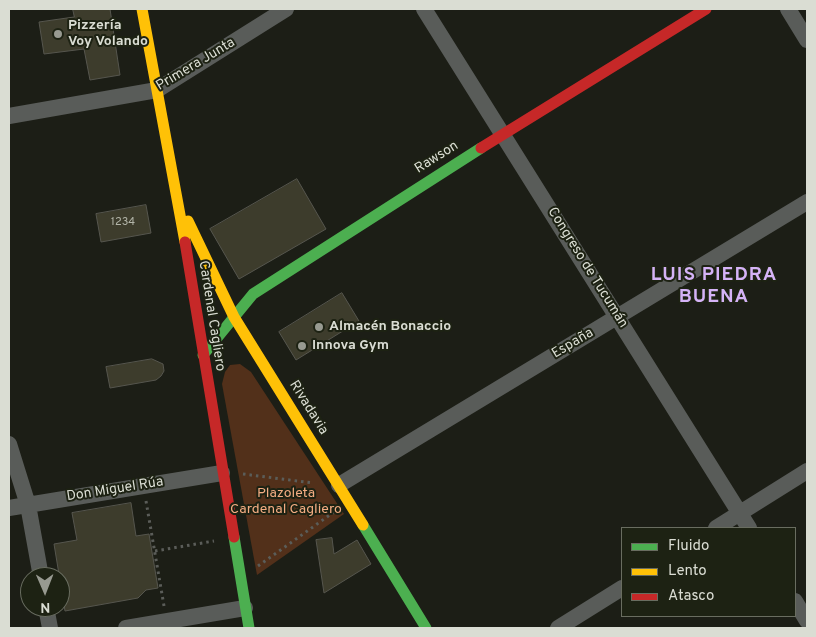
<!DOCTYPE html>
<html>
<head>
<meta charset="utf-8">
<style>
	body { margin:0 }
	#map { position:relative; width:816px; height:637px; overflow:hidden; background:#1c1e16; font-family:Overpass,sans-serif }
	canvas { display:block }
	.frame { position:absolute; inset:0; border:10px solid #daddd3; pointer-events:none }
	.legend { position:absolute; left:621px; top:527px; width:175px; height:90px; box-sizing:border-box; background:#1d2213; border:1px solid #696d60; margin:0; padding:6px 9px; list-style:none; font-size:15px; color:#daddd3 }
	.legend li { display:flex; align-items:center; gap:10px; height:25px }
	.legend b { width:25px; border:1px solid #696d60 }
	.north { position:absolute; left:20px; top:567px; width:50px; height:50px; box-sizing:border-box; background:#1d2213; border:1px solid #696d60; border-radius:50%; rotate:179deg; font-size:14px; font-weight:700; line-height:20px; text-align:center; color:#daddd3 }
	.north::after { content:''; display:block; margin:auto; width:18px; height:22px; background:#989a91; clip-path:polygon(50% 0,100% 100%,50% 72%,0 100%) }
</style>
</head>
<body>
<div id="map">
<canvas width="816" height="637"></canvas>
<div class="frame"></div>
<ul class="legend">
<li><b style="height:6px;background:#4caf50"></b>Fluido</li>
<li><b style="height:6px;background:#ffc107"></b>Lento</li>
<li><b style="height:6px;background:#c62828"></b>Atasco</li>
</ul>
<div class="north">N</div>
</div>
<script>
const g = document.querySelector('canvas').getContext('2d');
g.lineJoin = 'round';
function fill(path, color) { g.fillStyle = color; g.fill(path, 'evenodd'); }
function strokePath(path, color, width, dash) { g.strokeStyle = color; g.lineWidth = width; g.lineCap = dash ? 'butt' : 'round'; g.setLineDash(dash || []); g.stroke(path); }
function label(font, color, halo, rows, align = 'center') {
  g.font = font + ' Overpass,sans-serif'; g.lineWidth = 4; g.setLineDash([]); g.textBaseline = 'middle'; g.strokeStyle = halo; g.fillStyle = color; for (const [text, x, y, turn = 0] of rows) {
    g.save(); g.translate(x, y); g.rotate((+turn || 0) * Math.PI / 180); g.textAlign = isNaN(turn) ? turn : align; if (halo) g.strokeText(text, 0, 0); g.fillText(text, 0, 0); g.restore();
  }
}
const green = new Path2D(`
	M240 364 251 372 344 514 257 575 222 384 225 372 230 365Z`);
const building = new Path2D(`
	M73 9H110L120 75 90 80 84 49 44 54 39 22 74 17Z
	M297 179 326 229 239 279 210 229Z
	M146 205 151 233 101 242 96 214Z
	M342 293 359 321 296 360 279 332Z
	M152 359 163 364 164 371 161 376 156 380 110 388 106 367Z
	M131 503 136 536 149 534 158 588 146 590 138 598 65 611 54 544 77 540 72 513Z
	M332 538 334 554 357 540 371 564 324 593 316 540Z`);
const path = new Path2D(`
	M243 474 313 483
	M146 501 164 606
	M155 551 214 541
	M258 566 334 512`);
const street = new Path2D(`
	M424 9 749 528
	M788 9 807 40
	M9 116 157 90 286 9
	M9 444 28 505 41 577
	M339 485 807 202
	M9 508 222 473
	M716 528 807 471
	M795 601 807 621
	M46 607 50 628
	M126 628 245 608
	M558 628 622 588`);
const fast = new Path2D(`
	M203 355 253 294 481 148
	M363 525 426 628
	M234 537 249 628`);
const slow = new Path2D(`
	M142 9 185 242
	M188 221 234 317 363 525`);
const jam = new Path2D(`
	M481 148 706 9
	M185 242 234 537`);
const markers = [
	[58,34,5,"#989a91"],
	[319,327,5,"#989a91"],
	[302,346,5,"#989a91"]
];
const numberNames = [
	["1234",123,223]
];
const poiNames = [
	["Pizzería",68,26],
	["Voy Volando",68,42],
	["Almacén Bonaccio",329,327],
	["Innova Gym",312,346]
];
const streetNames = [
	["Primera Junta",196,65,-31],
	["Rawson",437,158,-32],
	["Congreso de Tucumán",587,268,58],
	["Cardenal Cagliero",211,316,81],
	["España",573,344,-31],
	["Rivadavia",308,408,58],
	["Don Miguel Rúa",115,490,-9]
];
const parkNames = [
	["Plazoleta",286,494],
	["Cardenal Cagliero",286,510]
];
const districtNames = [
	["LUIS PIEDRA",714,276],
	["BUENA",714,298]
];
fill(green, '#52301a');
fill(building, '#3d3c2c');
strokePath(building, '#56564e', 1);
strokePath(path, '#5b5d59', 3, [2.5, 4]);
strokePath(street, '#595c59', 16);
strokePath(fast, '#4caf50', 11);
strokePath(slow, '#ffc107', 11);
strokePath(jam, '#c62828', 11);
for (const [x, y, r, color] of markers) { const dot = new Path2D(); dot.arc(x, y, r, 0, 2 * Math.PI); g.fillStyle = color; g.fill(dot); strokePath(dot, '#1d2213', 2); }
label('11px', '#b3b5a9', null, numberNames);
label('bold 14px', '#daddd3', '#1d2213', poiNames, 'left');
label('14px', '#daddd3', '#1d2213', streetNames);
label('14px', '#f4ad83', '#1d2213', parkNames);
g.letterSpacing = '1px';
label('bold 19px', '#d5b3f7', '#1d2213', districtNames);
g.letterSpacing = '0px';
</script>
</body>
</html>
